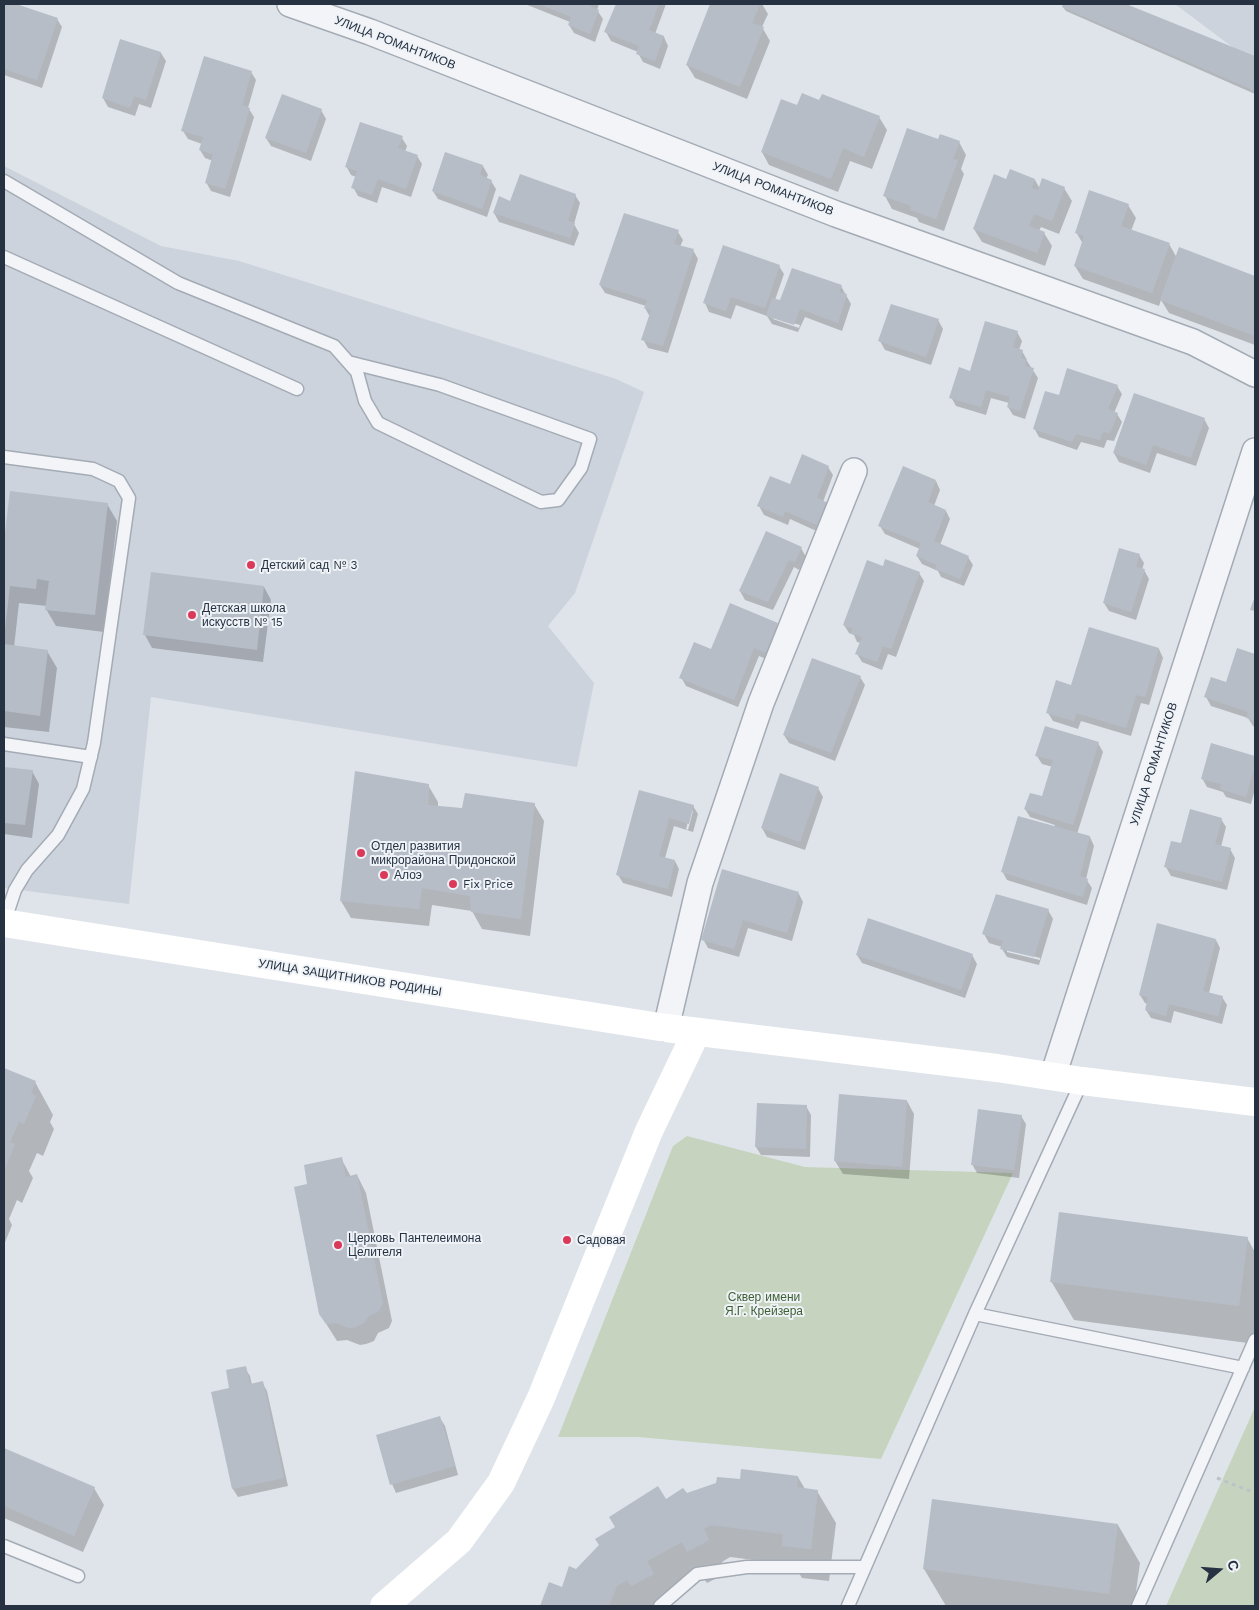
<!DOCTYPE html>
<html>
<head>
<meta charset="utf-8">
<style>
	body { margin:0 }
	#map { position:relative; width:1259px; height:1610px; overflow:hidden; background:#dfe4ea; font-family:"Work Sans",sans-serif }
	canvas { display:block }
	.frame { position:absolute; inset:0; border:5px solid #263242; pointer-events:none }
	.north { position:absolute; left:1194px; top:1545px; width:50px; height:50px; -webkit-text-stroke:4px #eff3f7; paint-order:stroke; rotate:72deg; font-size:14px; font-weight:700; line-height:20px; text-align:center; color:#263242 }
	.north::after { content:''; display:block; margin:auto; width:18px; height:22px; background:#263242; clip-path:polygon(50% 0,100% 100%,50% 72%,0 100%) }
</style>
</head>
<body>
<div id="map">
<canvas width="1259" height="1610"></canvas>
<div class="frame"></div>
<div class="north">С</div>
</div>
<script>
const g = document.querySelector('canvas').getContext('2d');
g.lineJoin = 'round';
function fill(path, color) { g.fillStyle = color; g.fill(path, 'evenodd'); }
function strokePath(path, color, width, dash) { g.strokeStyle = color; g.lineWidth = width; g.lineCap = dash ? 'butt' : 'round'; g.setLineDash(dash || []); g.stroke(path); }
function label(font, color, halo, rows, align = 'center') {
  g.font = font + ' "Work Sans",sans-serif'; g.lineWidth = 4; g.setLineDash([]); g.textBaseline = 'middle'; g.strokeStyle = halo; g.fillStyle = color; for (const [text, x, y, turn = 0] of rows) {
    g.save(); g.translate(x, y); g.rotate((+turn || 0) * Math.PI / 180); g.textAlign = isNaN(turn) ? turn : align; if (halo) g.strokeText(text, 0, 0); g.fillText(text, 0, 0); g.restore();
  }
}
const built = new Path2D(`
	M1175 4H1255V64Z
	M4 166 161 246 239 261 616 379 644 392 575 593 548 626 594 683 577 767 151 697 129 904 4 888Z`);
const green = new Path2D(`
	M687 1136 805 1167 1013 1173 881 1459 638 1437H558L673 1146Z
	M1255 1407V1606H1166Z`);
const shadow = new Path2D(`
	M6 4H12L57 19 62 27 42 88 4 75V11Z
	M525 4H599L597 10 603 19 595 42 574 33 569 25 570 22Z
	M617 4H666L655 34 664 37 668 46 660 69 643 62 638 53V52L611 41 606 32Z
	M711 4H762L768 14 762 27 770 41 747 99 695 78 687 65Z
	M1065 4H1123L1255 57V94L1066 11 1063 7Z
	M121 40 161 53 166 61 151 108 139 104 135 116 108 107 103 98Z
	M251 72 256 80 248 108 249 109 254 117 230 197 211 191 206 182 213 161 205 158 200 150 202 144 188 139 183 131Z
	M820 102 879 117 887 130 872 169 850 161 838 192 769 165 762 152 798 107Z
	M321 110 326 119 311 161 271 146 266 138Z
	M402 138 407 146 405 152 417 156 422 164 411 197 382 187 377 203 358 196 353 187 356 177 351 175 346 166Z
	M938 141 959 142 966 155 961 169 964 174 944 231 919 222 917 218 892 209 885 196Z
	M483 166 488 175 486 179 491 181 496 189 487 217 438 199 433 191Z
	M1035 180 1040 189 1064 188 1072 201 1059 234 1041 227 1039 231 1044 233 1052 246 1045 266 982 242 974 229 1007 181Z
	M575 195 580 203 574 224 579 233 574 246 499 222 494 213 511 202Z
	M1128 205 1136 218 1131 231 1169 244 1177 258 1180 249 1255 277V345L1169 313 1161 300 1159 306 1083 279 1075 266 1083 244 1076 232Z
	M678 232 683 240 680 247 693 250 698 259 668 353 648 348 643 339 650 317 645 308 646 306 605 293 600 285Z
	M779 266 784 274 775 300 781 302 841 286 851 304 842 331 805 317 798 332 772 324 767 316 736 305 731 319 709 312 705 303ZM773 317 800 325 799 328 773 319Z
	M938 320 943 329 931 365 885 350 880 341Z
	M1017 332 1022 341 1019 350 1022 351 1027 360V361L1038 378 1025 419 1013 415 1008 407 1009 403 991 398 986 415 956 406 951 397 970 372Z
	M1117 386 1122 394 1114 413 1117 414 1122 422 1114 441 1107 440 1104 448 1081 442 1077 450 1039 437 1034 428 1060 397Z
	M1204 419 1209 428 1196 466 1157 453 1150 473 1119 462 1114 453Z
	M828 467 833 475 823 502V534L790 519 788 525 764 515 759 506 791 486Z
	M936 481 940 490 934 506 946 511 950 519 940 545 968 557 973 565 964 586 941 577 938 571 922 564 917 556 920 549 885 534 880 526Z
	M107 504 117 521 104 632 56 626 46 609 47 606 19 603 14 647 47 651 57 668 49 732 4 727V542Z
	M801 548 806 557 799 570 794 567 773 610 745 600 740 591Z
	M1139 555 1144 563 1142 570H1144L1149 579 1136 620 1109 611 1104 603Z
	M884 568 919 573 924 581 896 657 888 654 882 670 862 662 857 654 861 643 857 642 854 635 849 633 844 625Z
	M264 587 271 600 263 662 152 648 145 635Z
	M777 624 782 633 771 661 759 656 738 707 686 686 681 677 712 651Z
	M1159 649 1163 658 1149 705 1141 703 1131 736 1081 721 1078 729 1053 721 1048 713 1072 687Z
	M1238 650 1255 656V727L1253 726 1248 718 1211 706 1206 697 1227 683Z
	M860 677 865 685 835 761 789 743 784 735Z
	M1098 743 1103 752 1077 834 1090 837 1094 846 1086 879 1092 888 1087 905 1007 880 1002 871 1054 827 1055 825 1030 817 1025 809 1043 797 1053 767 1042 764 1037 756Z
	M1212 745 1255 758V789L1251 804 1226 797 1223 792 1207 787 1202 778Z
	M4 768 32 771 39 784 32 838 4 834Z
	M356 772 428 785 438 802V807L463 809 534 804 544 821 530 936 482 929 472 911 432 905 429 926 351 918 341 901Z
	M818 788 823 797 805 850 767 837 762 828Z
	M640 791 693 806 698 814 693 832 674 826 665 858 675 861 679 869 672 897 623 883 618 875ZM691 811H693L688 830 686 829Z
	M1221 819 1226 827 1221 847 1230 849 1235 858 1227 890 1171 876 1166 867 1182 845Z
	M723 871 799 894 803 902 792 941 748 928 739 957 708 948 703 939Z
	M1048 910 1053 919 1039 965 1007 957 1002 949V947L989 943 984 934ZM1007 949 1040 958V960L1007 952Z
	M1216 940 1220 948 1209 993 1222 997 1227 1005 1222 1024 1174 1011 1171 1023 1151 1018 1146 1010 1148 1004 1145 1003 1140 995Z
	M857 955H972L977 964 965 998 862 963Z
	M4 1069 35 1082 53 1115 50 1122 54 1129 43 1156 37 1153 29 1171 33 1178 22 1203 17 1200 9 1219 12 1225 4 1245Z
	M907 1101 914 1114 909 1179 843 1174 835 1161Z
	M806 1106 811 1115 810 1157 761 1155 756 1147Z
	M1021 1116 1026 1124 1019 1178 977 1173 972 1164Z
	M341 1158 351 1177 357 1175 366 1193 392 1321 389 1328 378 1333 374 1341 366 1344 360 1345 347 1340 337 1341 320 1314 309 1185Z
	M1247 1238 1255 1252V1344L1074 1320 1051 1281Z
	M245 1368 250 1376 252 1385 262 1382 267 1391 288 1486 238 1497 233 1489 231 1389Z
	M440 1418 445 1426 458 1475 396 1493 392 1484Z
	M4 1449 94 1488 104 1505 83 1552 4 1518Z
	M798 1477 805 1489 817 1491 836 1523 829 1581 802 1578 794 1565 730 1557 722 1562 727 1573 707 1583 701 1574 665 1594 671 1606H542L550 1584 562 1588 576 1570 665 1500 741 1481Z
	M1118 1525 1140 1563 1134 1606H946L924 1569Z`);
const building = new Path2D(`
	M5 4H16L58 18 37 80 4 69Z
	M539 4H591L590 6 599 10 590 34 568 25 571 17Z
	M616 4H659L649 30 664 36 655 61 636 54 639 46 604 32Z
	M710 4H760L752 23 764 27 740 87 686 65Z
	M1063 4H1126L1255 56V91L1062 7Z
	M120 39 161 52 146 100 134 96 130 108 102 98Z
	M204 56 252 71 242 105 250 108 225 189 205 183 213 154 199 150 203 137 181 131Z
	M802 93 819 100 822 94 880 116 864 157 843 148 831 179 761 152 781 99 797 105Z
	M282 94 322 109 306 153 265 138Z
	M360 122 403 136 398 148 418 155 406 189 378 179 372 195 351 188 357 171 345 167Z
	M907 128 938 139 940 134 960 141 953 159 958 160 936 219 910 210 911 206 883 196Z
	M445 152 483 165 480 175 492 180 482 209 432 191Z
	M1010 169 1035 179 1032 188 1038 190 1042 178 1065 187 1052 221 1034 214 1029 226 1045 232 1037 253 973 229 994 174 1006 179Z
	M520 174 576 194 568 221 575 223 570 238 493 213 499 196 510 201Z
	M1089 190 1129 204 1121 226 1170 243 1152 293 1074 266 1084 236 1075 233Z
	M624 213 679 230 674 244 694 249 663 346 641 340 651 310 644 308 647 300 599 285Z
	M723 245 780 265 765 308 731 297 726 311 703 303Z
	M1179 247 1255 276V336L1160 300Z
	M792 268 842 285 839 292 847 294 838 323 800 309 794 325 766 316 772 298 780 300Z
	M891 304 939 319 926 357 878 341Z
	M985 321 1018 331 1013 347 1023 350 1021 358 1027 360 1025 366 1034 368 1020 411 1007 407 1010 397 986 390 981 407 949 398 959 367 970 371Z
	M1067 368 1118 385 1108 409 1118 413 1110 433 1103 432 1100 440 1076 434 1072 442 1033 429 1045 391 1059 395Z
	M1134 393 1205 418 1191 458 1153 445 1146 465 1113 453Z
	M802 454 829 466 817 498 828 503 819 526 785 511 783 517 757 506 770 476 790 484Z
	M903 466 936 480 928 502 946 510 934 541 969 556 960 579 935 569 937 565 916 556 921 543 878 526Z
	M10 491 108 503 95 615 45 610 49 581 37 579 36 589 10 586 5 630H4V541Z
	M766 531 802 547 795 562 789 560 768 602 739 591Z
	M1119 548 1140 554 1136 567 1145 569 1131 612 1103 603Z
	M885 559 920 572 891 649 883 646 877 662 855 654 862 637 851 633 853 629 843 625 867 560 883 566Z
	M151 572 264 586 257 650 143 635Z
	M1255 596V611L1250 610Z
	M730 603 778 623 766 653 754 648 734 700 679 678 694 642 711 649Z
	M1089 627 1159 648 1145 697 1136 695 1126 728 1076 713 1074 721 1046 713 1056 680 1071 685Z
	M4 644 48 650 40 716 4 711Z
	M1237 648 1255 654V721L1246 718 1248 712 1204 697 1211 677 1226 682Z
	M812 658 861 676 831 753 783 735Z
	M1045 726 1099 742 1073 825 1024 809 1030 793 1042 796 1053 760 1035 756Z
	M1211 743 1255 756V765L1246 797 1220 789 1221 784 1201 779Z
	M4 767 33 770 25 825 4 823Z
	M355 771 429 784 428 805 462 808 465 793 535 803 521 919 471 912 470 896 422 888 419 909 340 901Z
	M780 773 819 787 800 842 761 828Z
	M639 790 694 805 689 824 669 818 659 856 675 860 668 889 616 875Z
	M1190 809 1222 818 1215 844 1231 848 1222 882 1164 867 1171 841 1181 843Z
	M1018 816 1090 836 1080 876 1088 879 1083 897 1001 872Z
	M722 869 799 892 787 933 743 920 734 949 701 940Z
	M996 894 1049 909 1034 957 1000 949 1003 941 982 934Z
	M868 918 973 954 961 990 856 955Z
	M1157 923 1216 939 1203 991 1223 996 1218 1016 1169 1004 1166 1016 1145 1010 1148 997 1139 995Z
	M4 1068 36 1081 31 1093 36 1096 24 1124 19 1121 10 1142 15 1144 4 1171Z
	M839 1094 907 1100 902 1167 834 1161Z
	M757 1103 807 1105 806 1149 755 1147Z
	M978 1109 1022 1115 1014 1170 971 1165Z
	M342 1157 346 1177 357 1174 383 1303 379 1311 369 1316 364 1323 356 1327 349 1328 336 1323 326 1324 319 1314 294 1187 307 1184 304 1165Z
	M1059 1212 1248 1237 1239 1306 1050 1282Z
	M246 1366 250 1384 263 1381 284 1478 232 1489 211 1392 229 1388 226 1370Z
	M440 1416 455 1466 390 1485 376 1435Z
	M4 1448 95 1487 74 1536 4 1506Z
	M741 1469 798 1476 797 1487 818 1490 811 1549 782 1546 783 1534 711 1525 704 1529 709 1540 687 1552 682 1542 647 1561 654 1574 631 1586 627 1580 617 1586 609 1606H540L549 1582 562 1587 569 1566 576 1569 599 1545 595 1539 615 1527 609 1517 658 1486 666 1499 683 1488 687 1493 716 1483 717 1477 740 1479Z
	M932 1499 1118 1524 1109 1594 923 1569Z`);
const path = new Path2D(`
	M1217 1478 1255 1493`);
const lane = new Path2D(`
	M4 181 178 283 334 346 357 372 365 401 378 423 541 502 558 500 581 468 590 439 440 385 348 362
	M4 257 297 389
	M4 457 93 469 119 481 129 498 94 743 83 789 58 835 27 870 15 890 4 923
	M4 744 91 757
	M975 1314 1243 1368
	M4 1546 78 1576
	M660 1606 697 1574 747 1567H864
	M848 1606 975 1314 1082 1081
	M1138 1606 1255 1340`);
const street = new Path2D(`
	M290 4 370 32 836 214 1193 342 1255 374
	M666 1028 700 883 761 703 854 471
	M1053 1076 1255 451`);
const secondary = new Path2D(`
	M4 923 666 1028 997 1068 1082 1081 1255 1102
	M384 1606 459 1541 501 1483 541 1398 649 1131 696 1033`);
const markers = [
	[251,565,5,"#da3959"],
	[192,615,5,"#da3959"],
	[361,853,5,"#da3959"],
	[384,875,5,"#da3959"],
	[453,884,5,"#da3959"],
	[567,1240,5,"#da3959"],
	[338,1245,5,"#da3959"]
];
const streetNames = [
	["УЛИЦА РОМАНТИКОВ",395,43,21],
	["УЛИЦА РОМАНТИКОВ",773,189,21],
	["УЛИЦА РОМАНТИКОВ",1154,764,-72],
	["УЛИЦА ЗАЩИТНИКОВ РОДИНЫ",350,978,9]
];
const poiNames = [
	["Детский сад № 3",261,565],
	["Детская школа",202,608],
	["искусств № 15",202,622],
	["Отдел развития",371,846],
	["микрорайона Придонской",371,860],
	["Алоэ",394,875],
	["Fix Price",463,884],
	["Церковь Пантелеимона",348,1238],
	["Целителя",348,1252],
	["Садовая",577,1240]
];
const parkNames = [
	["Сквер имени",764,1297],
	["Я.Г. Крейзера",764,1311]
];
fill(built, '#cdd3dc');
fill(green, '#c6d4bf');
fill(shadow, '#0003');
fill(building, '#b6bdc7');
strokePath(lane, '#a4abb4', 15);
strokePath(street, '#a4abb4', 28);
strokePath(path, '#bdc2c9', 3, [4, 4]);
strokePath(lane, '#f2f4f8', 12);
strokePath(street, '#f2f4f8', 25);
strokePath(secondary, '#fff', 28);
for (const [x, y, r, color] of markers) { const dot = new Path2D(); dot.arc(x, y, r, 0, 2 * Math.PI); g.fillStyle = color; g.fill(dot); strokePath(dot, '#eff3f7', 2); }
label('12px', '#263242', '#eff3f7', streetNames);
label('12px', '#263242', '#eff3f7', poiNames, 'left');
label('12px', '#3d5f33', '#eff3f7', parkNames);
</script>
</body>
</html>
